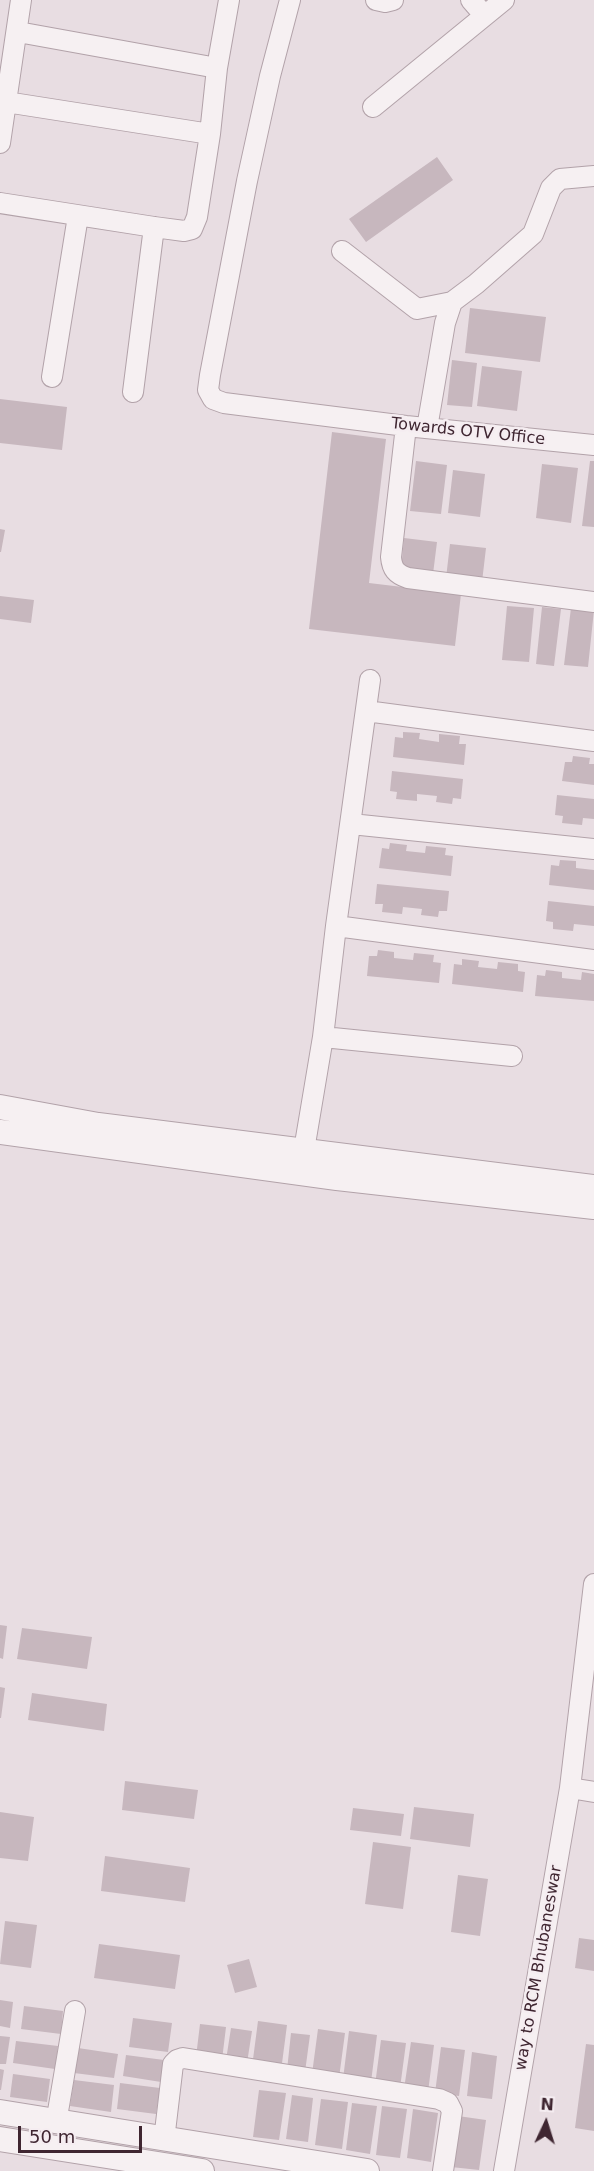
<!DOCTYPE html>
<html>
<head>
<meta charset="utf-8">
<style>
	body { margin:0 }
	#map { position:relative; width:594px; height:2171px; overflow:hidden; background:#e8dde2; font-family:"DejaVu Sans",sans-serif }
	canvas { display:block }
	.north { position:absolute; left:516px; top:2093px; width:60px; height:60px; -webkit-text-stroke:4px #f5edf1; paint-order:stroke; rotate:4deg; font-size:16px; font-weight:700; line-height:24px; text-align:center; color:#3f2631 }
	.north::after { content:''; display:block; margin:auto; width:21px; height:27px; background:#3f2631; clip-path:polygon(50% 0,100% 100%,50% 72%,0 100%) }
	.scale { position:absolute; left:18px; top:2126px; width:124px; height:27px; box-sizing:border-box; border:3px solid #3f2631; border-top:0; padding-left:8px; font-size:18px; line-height:21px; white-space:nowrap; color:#3f2631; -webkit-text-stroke:4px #f5edf1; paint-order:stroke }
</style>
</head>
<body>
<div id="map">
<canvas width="594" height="2171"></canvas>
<div class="north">N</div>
<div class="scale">50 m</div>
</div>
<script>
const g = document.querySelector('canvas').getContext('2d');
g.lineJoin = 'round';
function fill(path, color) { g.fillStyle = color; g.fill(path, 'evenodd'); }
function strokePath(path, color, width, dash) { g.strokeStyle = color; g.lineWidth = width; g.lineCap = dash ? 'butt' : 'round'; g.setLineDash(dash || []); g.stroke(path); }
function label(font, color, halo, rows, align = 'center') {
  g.font = font + ' "DejaVu Sans",sans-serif'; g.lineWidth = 5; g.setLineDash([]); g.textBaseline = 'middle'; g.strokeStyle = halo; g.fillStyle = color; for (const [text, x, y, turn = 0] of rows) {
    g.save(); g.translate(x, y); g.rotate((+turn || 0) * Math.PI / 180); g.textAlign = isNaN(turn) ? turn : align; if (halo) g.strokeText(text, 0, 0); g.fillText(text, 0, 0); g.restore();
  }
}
const building = new Path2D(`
	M437 157 453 180 366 242 349 219Z
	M470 308 546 317 540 362 465 353Z
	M452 360 477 363 472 407 447 405Z
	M482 366 522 371 517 411 477 406Z
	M0 399 67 407 62 450 0 443Z
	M332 432 386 439 369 583 461 594 455 646 309 629Z
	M416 461 447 465 441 514 410 511Z
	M590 461H594V527L582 526Z
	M542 464 578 468 571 523 536 518Z
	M453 470 485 474 480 517 448 513Z
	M0 529 5 530 1 552H0Z
	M404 538 437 542 433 574 401 570Z
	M450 544 486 548 482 582 446 578Z
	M0 596 34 600 31 623 0 619Z
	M507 606 534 608 529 662 502 660Z
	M542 607 561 609 554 666 536 664Z
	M571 608 594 610 588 667 564 665Z
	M403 732 420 733 419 739 439 742V734L460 736 459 744H466L464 765 393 757 395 737 403 738Z
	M573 756 590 758 589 764H594V785L562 781 565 762H572Z
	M392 771 463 779 461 799 453 798 452 804 436 802 437 796 417 794V801L396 799 397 792 390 791Z
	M557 795 594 799V819L583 818 582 825 562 823 563 816 555 815Z
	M390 843 407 845 406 851 425 853 426 846 446 848 445 855 453 856 451 876 379 868 382 848 389 849Z
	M560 860 576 861V868L594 870V890L549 885 551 865 559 866Z
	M377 884 449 891 447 911H439L438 917 421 915 422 909 403 907 402 914 382 912 383 904H375Z
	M548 901 594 906V926L574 924 573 931 553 929V922L546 921Z
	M378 950 394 952V958L413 960 414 953 434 955 433 962 441 963 439 983 367 976 369 956H377Z
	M462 959 479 961 478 967 497 969 498 962 518 964V971L525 972 523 992 452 984 454 964 462 965Z
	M546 970 562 972V978L581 980 582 972 594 974V1001L535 996 537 975 545 976Z
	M0 1625 7 1626 3 1659 0 1658Z
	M22 1628 92 1637 87 1669 17 1659Z
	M0 1687 5 1688 1 1718H0Z
	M32 1693 107 1704 104 1731 28 1720Z
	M125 1781 198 1790 194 1819 122 1810Z
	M414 1807 474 1814 470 1847 410 1839Z
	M353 1808 404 1814 401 1836 350 1830Z
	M0 1812 34 1817 28 1861 0 1858Z
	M373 1842 411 1847 403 1909 365 1904Z
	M105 1856 190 1868 185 1902 101 1891Z
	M458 1875 488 1879 480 1936 451 1932Z
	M5 1921 37 1925 31 1968 0 1964Z
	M579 1938 594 1940V1971L575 1968Z
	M99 1944 180 1955 175 1989 94 1978Z
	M249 1959 257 1987 235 1993 227 1965Z
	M0 2000 13 2002 10 2028 0 2026Z
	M24 2006 63 2011 61 2034 21 2029Z
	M133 2018 172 2023 168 2052 129 2047Z
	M258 2021 287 2025 281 2071 252 2067Z
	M200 2024 226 2027 222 2060 196 2057Z
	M231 2028 252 2031 247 2063 226 2060Z
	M318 2029 345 2033 339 2078 312 2074Z
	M349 2031 377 2035 371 2082 343 2079Z
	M291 2033 310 2035 305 2072 287 2070Z
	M0 2036 10 2037 6 2064H0Z
	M381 2040 406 2043 400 2088 375 2085Z
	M16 2041 58 2046 55 2069 13 2063Z
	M411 2042 434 2045 428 2092 404 2089Z
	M586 2044 594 2045V2131L575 2128Z
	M441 2047 465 2050 459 2096 435 2093Z
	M78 2048 118 2054 114 2078 74 2073Z
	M472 2052 497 2056 492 2099 467 2096Z
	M126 2055 164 2060 161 2082 123 2076Z
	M0 2069 4 2070 1 2090H0Z
	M13 2074 50 2079 47 2102 10 2097Z
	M74 2080 114 2085 111 2112 70 2106Z
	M120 2083 160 2088 156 2114 117 2109Z
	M259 2090 286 2093 279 2140 253 2137Z
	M292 2095 313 2098 308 2142 286 2139Z
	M321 2099 348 2102 342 2149 315 2145Z
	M352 2103 377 2106 370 2154 346 2150Z
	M382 2106 407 2109 400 2158 376 2155Z
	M413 2109 438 2113 431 2162 407 2158Z
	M458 2116 486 2120 479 2170 451 2167Z`);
const minor = new Path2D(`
	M290 0 270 76 247 181 210 375 208 390 213 399 224 403 406 426 594 445
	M376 0 385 2 393 0
	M471 0 484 15
	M18 32 217 68
	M6 102 210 134
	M373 107 504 0
	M0 143 21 0
	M0 203 154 227 184 231 192 229 197 217 210 134 217 68 229 0
	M342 251 417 309 452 302
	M52 377 78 216
	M133 392 154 227
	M406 426 391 557C392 569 396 574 408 578L594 602
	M427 428 445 323 452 302 476 284 533 234 551 188 560 179 594 176
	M366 711 594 741
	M351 824 594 849
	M336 926 594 960
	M323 1037 512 1056
	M304 1150 323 1037 336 926 370 680
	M570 1788 594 1584
	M56 2123 75 2011
	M164 2140 173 2064 177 2060 183 2058 439 2099 448 2103 452 2111 443 2171
	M504 2171 570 1788 594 1792`);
const tertiary = new Path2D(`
	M0 1107 98 1125 594 1187
	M0 1132 337 1178 594 1207
	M0 2112 367 2171
	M0 2139 202 2171`);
const streetNames = [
	["Towards OTV Office",468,432,6],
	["way to RCM Bhubaneswar",539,1968,-80]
];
fill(building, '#c7b7be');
strokePath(minor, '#b2a2a9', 22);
strokePath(tertiary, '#b2a2a9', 26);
strokePath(minor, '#f6f0f2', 20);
strokePath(tertiary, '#f6f0f2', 24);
label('16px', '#3f2631', '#f5edf1', streetNames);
</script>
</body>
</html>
